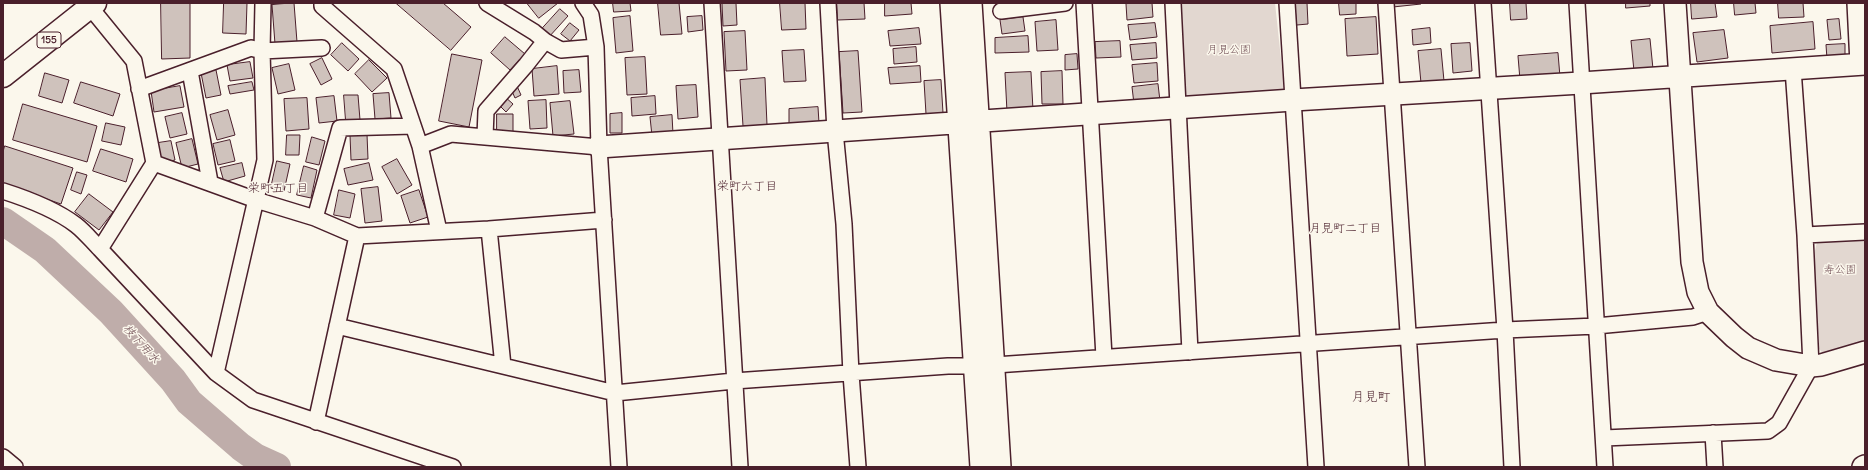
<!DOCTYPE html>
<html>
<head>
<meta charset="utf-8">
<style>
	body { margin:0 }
	#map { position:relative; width:1868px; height:470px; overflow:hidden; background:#fbf7ec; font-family:Delius,sans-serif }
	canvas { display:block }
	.frame { position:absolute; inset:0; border:4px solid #4a1f2b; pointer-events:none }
</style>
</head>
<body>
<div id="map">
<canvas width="1868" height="470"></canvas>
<div class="frame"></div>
</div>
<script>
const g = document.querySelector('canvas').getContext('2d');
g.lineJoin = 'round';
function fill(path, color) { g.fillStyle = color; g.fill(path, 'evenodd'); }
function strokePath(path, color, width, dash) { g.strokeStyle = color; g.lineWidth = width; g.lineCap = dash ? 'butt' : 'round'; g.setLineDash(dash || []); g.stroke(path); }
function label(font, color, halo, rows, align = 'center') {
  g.font = font + ' Delius,"Klee One",sans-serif'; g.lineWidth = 3; g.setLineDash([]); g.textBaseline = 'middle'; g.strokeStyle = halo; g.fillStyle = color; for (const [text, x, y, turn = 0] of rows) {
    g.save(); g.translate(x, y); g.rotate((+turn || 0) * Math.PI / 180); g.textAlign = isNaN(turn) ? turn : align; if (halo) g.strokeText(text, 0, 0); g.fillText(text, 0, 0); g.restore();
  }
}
const green = new Path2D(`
	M1177 3H1275L1284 87 1280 94 1186 101Z
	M1865 239V343L1826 356 1819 349 1814 255 1817 242Z`);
const river = new Path2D(`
	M3 221 45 250 111 312 173 380 189 402 241 447 255 457 277 467`);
const building = new Path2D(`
	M161 3H190V58L162 59Z
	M224 3H247L246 34 223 33Z
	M294 3 297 42 275 44 272 5Z
	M396 3H443L471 27 451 50Z
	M527 3H558L539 18Z
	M613 3H630L631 11 614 12Z
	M658 3H679L682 34 661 35Z
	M736 3 737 25 723 26 722 4Z
	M780 3H805L806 29 782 30Z
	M837 3H864L865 19 838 20Z
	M885 3H911L912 14 885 16Z
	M1152 3 1153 17 1127 20 1126 4Z
	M1295 3H1307L1308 24 1297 25Z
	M1339 3H1356V14L1340 15Z
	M1393 3H1420L1421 4 1393 7Z
	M1510 3H1526L1527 19 1511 20Z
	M1626 3H1650V6L1626 8Z
	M1691 3H1715L1717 17 1692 19Z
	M1734 3H1755L1756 13 1735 15Z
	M1778 3H1803L1804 17 1779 18Z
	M560 9 568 16 548 38 541 30Z
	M630 16 633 51 616 53 613 18Z
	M702 16 703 30 688 32 687 17Z
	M1023 17 1025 31 1002 34 1000 20Z
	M1376 17 1378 54 1347 56 1345 19Z
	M1839 19 1841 39 1829 40 1827 20Z
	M1056 20 1058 50 1037 51 1035 22Z
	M1813 22 1815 49 1772 53 1770 26Z
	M570 23 579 30 570 41 561 34Z
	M1155 23 1157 37 1130 40 1128 25Z
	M919 28 921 44 890 46 888 31Z
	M1430 28 1431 43 1413 45 1412 30Z
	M1724 30 1728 58 1697 62 1693 33Z
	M745 31 747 70 726 71 724 32Z
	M1028 36 1029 52 995 53V38Z
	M505 37 525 54 510 70 491 53Z
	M1650 39 1653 69 1634 71 1631 41Z
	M1120 41 1121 57 1096 58 1095 42Z
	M342 43 359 59 348 71 331 55Z
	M1156 43 1157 58 1132 60 1130 45Z
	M1470 43 1472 71 1453 73 1451 44Z
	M1845 44V58L1827 59 1826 45Z
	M916 47 917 62 894 64 893 49Z
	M1441 49 1444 81 1421 83 1418 51Z
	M804 50 806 81 784 82 782 51Z
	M858 51 862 112 843 113 839 52Z
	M1558 53 1560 77 1520 80 1518 56Z
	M452 54 482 60 469 127 439 121Z
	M1077 54 1078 69 1065 70V55Z
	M645 57 647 94 627 95 625 58Z
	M322 58 332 79 321 85 310 64Z
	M369 60 387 78 372 92 355 74Z
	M250 62 253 78 230 81 227 65Z
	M1157 63 1158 81 1134 83 1132 65Z
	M289 64 295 90 278 94 272 68Z
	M557 66 559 94 534 96 532 69Z
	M920 66 921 82 890 84 888 68Z
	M216 70 221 95 206 98 201 73Z
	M579 70 581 92 564 93 563 71Z
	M1062 71 1063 104H1042L1041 72Z
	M1031 72 1033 110 1007 112 1005 73Z
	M45 73 69 80 62 103 39 96Z
	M765 78 767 125 743 126 740 80Z
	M941 80 943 113 926 114 924 81Z
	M81 82 120 94 113 116 74 103Z
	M252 82 254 90 230 94 228 86Z
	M1158 84 1160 101 1134 104 1132 87Z
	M696 85 698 117 678 119 676 86Z
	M180 86 184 107 154 112 151 91Z
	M517 86 521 95 515 98 511 89Z
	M389 93 391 118 375 119 373 94Z
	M344 95H358L360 120 346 121Z
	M334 96 337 121 319 123 316 98Z
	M504 96 513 104 506 112 498 104Z
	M655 96 656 114 632 116 631 98Z
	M307 98 309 129 286 131 284 99Z
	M546 100 547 128 530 129 528 101Z
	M570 101 574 134 553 136 550 103Z
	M23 104 97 126 87 162 13 140Z
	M818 107 819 123 789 124V109Z
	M228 110 235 135 217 140 210 115Z
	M182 113 187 134 170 138 165 117Z
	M622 113V133H610V114Z
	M497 114H513V134H497Z
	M672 115 673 134 652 136 650 117Z
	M106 123 125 127 121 145 102 141Z
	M367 134 368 159 351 160 350 135Z
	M287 135H300L299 155H286Z
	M312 137 325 141 319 165 306 162Z
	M192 139 198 164 182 168 176 143Z
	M230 140 235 161 218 165 213 144Z
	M171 141 175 160 162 163 158 143Z
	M5 146 73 168 61 204 3 184V152Z
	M101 149 133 159 126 182 93 171Z
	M397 159 412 185 397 194 382 167Z
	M277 161 290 164 284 191 271 188Z
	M242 163 245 176 224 182 220 168Z
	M369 163 373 180 348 185 344 169Z
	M304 166 317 170 311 198 297 195Z
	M77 172 87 175 81 194 71 190Z
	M378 187 382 221 365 223 361 189Z
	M339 190 355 194 350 218 334 215Z
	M419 190 428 217 410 223 401 196Z
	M89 194 113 212 99 230 75 212Z`);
const street = new Path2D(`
	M322 3V6L394 69 420 146 439 231
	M487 3 534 32 545 41 561 50 596 47
	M583 3 591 15 596 47 599 147 619 467
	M712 3 740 467
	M828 3 835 131 844 224 851 374 858 467
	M1084 3 1104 357
	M1173 3 1190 352
	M1287 3 1316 467
	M1386 3 1417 467
	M1483 3 1505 330 1512 467
	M1577 3 1605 467
	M90 7 134 61 154 163 100 249 216 373 253 400 453 467
	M1001 11 1065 3
	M190 71 210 182
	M139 89 251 48 262 51 322 48
	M485 137 486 111 526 65 545 41
	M420 146 451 134 599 147
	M154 163 256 200 315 218 357 236 489 229 604 220
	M3 191C28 199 55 209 76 225 85 232 92 241 100 249
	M315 218 340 128 413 126
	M489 229 503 366
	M1805 235 1865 232
	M337 326 615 393 734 381 948 366H974
	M995 365 1505 330 1596 326 1693 317 1708 312
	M216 373 265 160 262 51 263 3
	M316 422 357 236
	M1713 433 1715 467
	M1604 438 1768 431 1779 423 1811 366 1805 235 1793 69
	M3 457 15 467`);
const secondary = new Path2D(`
	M951 3 981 467
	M971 3 1000 467
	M1675 3 1692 262 1698 292 1708 312 1734 337 1748 348 1776 360 1811 366 1821 365 1865 352
	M1858 3 1861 64
	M599 147 1293 100 1581 83 1865 64
	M1863 467 1865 466`);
const highway = new Path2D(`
	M3 76 95 3`);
const shields = [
	[49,40,24]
];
const shieldNames = [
	["155",49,40]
];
const parkNames = [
	["月見公園",1229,50],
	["寿公園",1840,270]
];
const neighbourhoodNames = [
	["栄町六丁目",747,187],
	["栄町五丁目",278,189],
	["月見町二丁目",1345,229]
];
const waterNames = [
	["枝下用水",141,344,48]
];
const quarterNames = [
	["月見町",1371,397]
];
fill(green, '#e2d7d0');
strokePath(river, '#bfadaa', 28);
fill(building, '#cfc2bc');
strokePath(building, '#4a1f2b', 1);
strokePath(street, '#4a1f2b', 18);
strokePath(secondary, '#4a1f2b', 24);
strokePath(highway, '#4a1f2b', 25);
strokePath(street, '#fbf7ec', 15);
strokePath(secondary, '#fbf7ec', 21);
strokePath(highway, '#fbf7ec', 22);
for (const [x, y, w] of shields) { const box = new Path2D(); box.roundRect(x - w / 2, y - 8, w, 16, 3); g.fillStyle = '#fbf7ec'; g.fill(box); strokePath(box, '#4a1f2b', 1); }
label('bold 10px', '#4a1f2b', null, shieldNames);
label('11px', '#704d54', '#fbf7ec', parkNames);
label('12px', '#4a1f2b', '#fbf7ec', neighbourhoodNames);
label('italic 12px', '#6d4a51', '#fbf7ec', waterNames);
label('13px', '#4a1f2b', '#fbf7ec', quarterNames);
</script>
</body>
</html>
